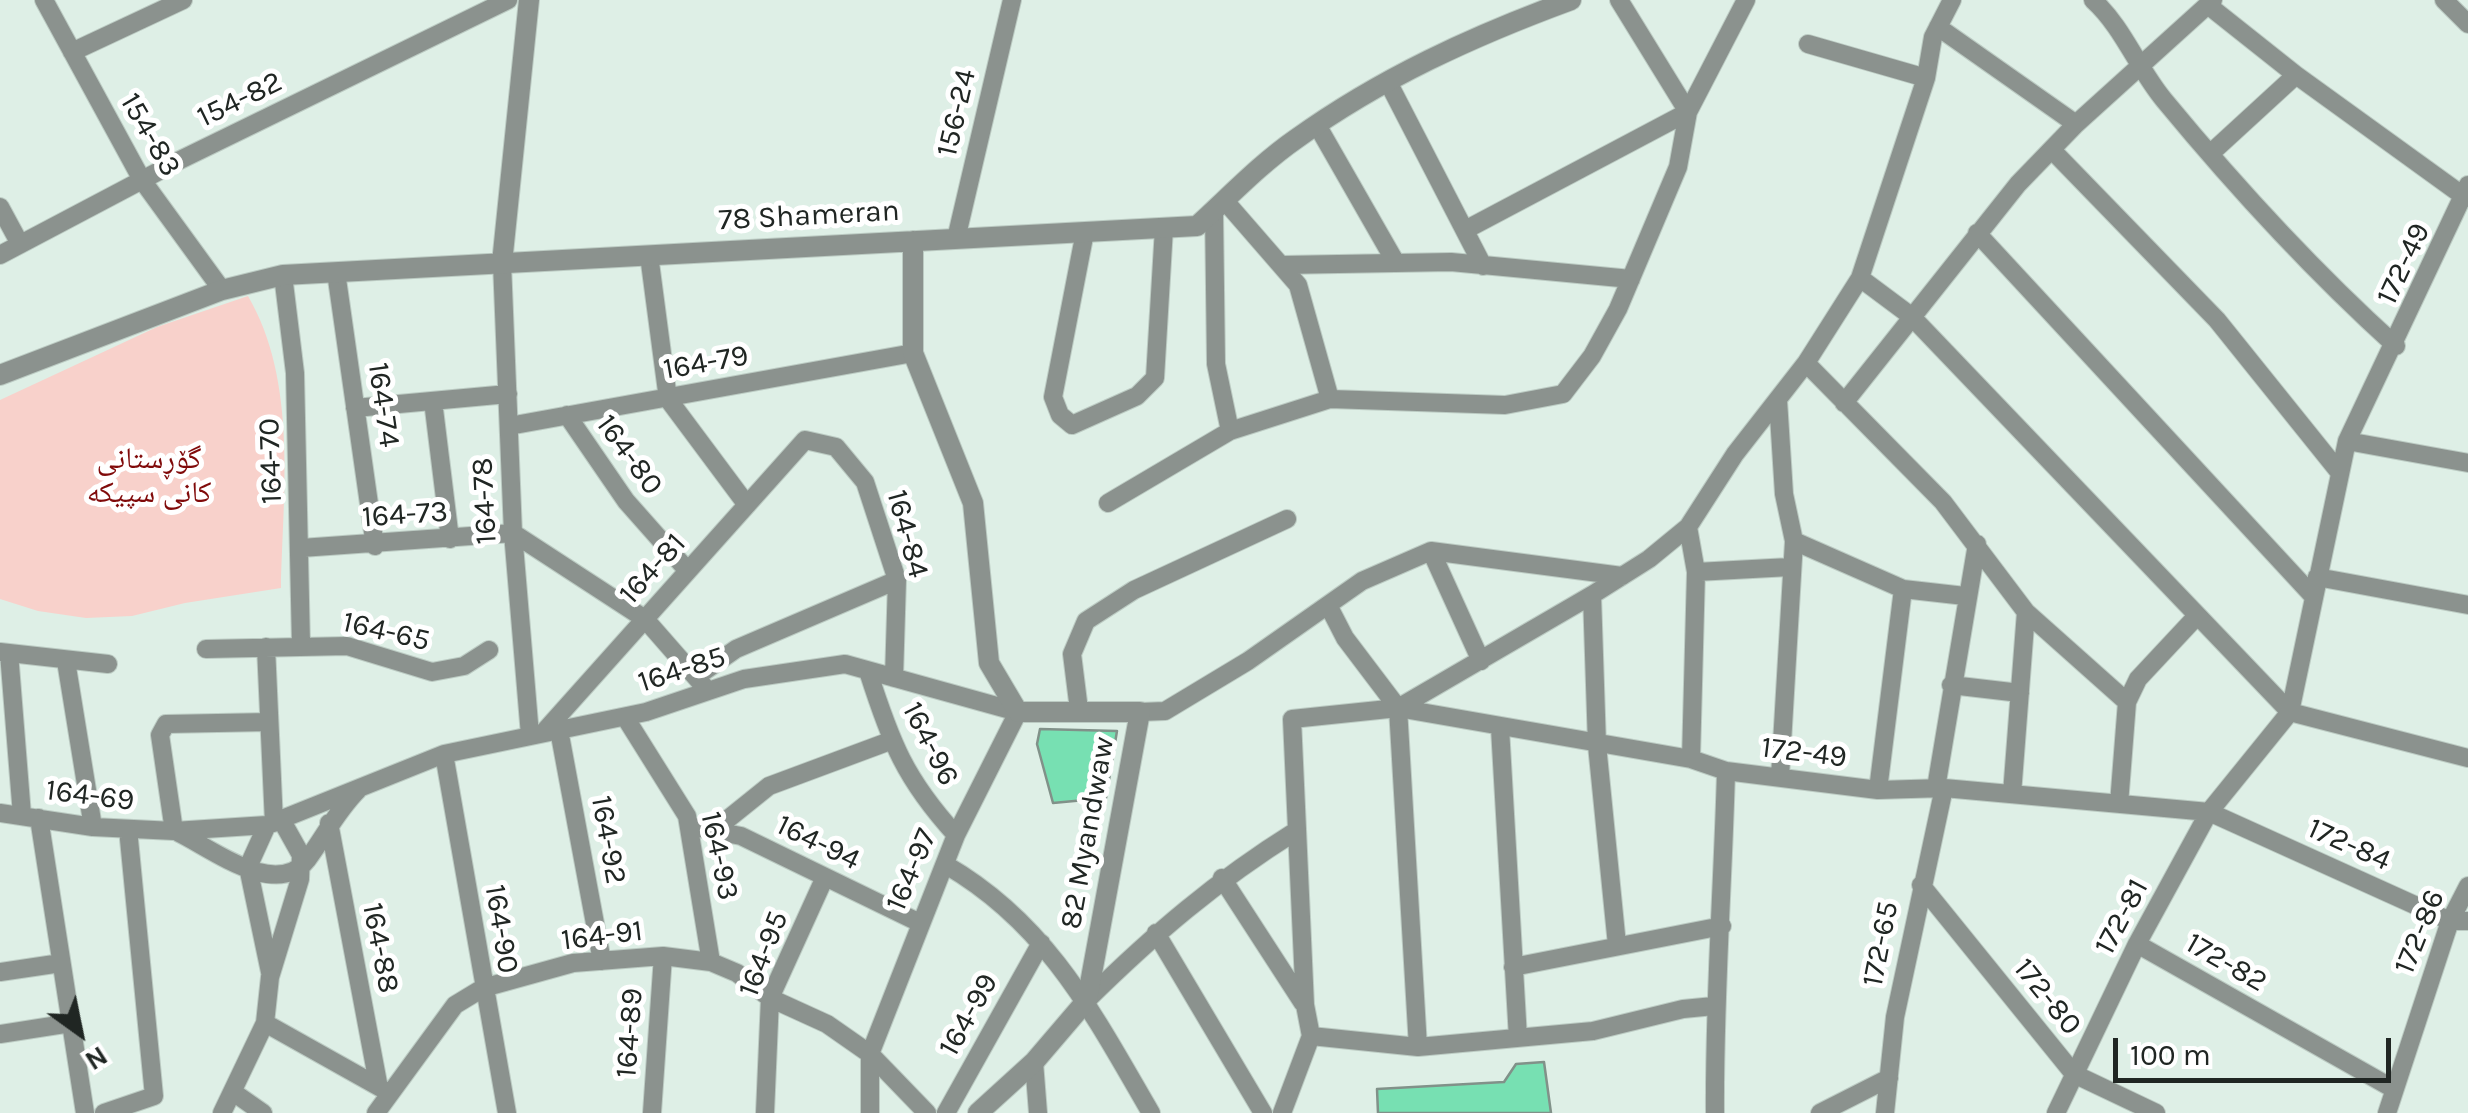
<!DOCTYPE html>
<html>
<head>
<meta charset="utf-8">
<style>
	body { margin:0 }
	#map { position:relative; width:2468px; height:1113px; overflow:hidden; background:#deefe6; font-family:Karla,sans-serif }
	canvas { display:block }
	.north { position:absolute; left:30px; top:983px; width:100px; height:100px; -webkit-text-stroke:8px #fff; paint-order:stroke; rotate:147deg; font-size:28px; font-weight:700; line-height:40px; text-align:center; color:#202623 }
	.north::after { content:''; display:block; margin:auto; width:35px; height:45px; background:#202623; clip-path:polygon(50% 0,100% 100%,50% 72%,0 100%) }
	.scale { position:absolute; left:2113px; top:1038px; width:278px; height:45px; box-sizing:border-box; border:5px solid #202623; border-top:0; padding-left:12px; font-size:30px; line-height:35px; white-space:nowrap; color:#202623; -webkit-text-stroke:8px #fff; paint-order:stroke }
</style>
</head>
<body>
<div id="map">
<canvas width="2468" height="1113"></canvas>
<div class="north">N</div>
<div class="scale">100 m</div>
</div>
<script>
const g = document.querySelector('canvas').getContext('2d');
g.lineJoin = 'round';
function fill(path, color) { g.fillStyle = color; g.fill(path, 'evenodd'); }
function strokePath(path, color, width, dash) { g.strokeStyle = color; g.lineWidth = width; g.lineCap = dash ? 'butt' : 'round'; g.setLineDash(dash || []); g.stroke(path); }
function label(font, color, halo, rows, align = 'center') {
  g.font = font + ' Karla,"Noto Naskh Arabic",sans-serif'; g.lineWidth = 10; g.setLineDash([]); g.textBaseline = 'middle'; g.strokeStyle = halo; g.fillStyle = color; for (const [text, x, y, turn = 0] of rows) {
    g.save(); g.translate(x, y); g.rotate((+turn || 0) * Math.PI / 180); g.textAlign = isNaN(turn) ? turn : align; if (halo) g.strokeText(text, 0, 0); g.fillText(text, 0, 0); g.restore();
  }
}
const green = new Path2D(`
	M248 296C298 382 283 493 281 588L185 603 132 616 86 618 38 611 0 599V400L157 327Z`);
const building = new Path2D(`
	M1040 729 1117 731 1106 798 1053 803 1037 744Z
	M1544 1062 1551 1113H1378L1377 1089 1504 1082 1516 1064Z`);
const minor = new Path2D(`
	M44 0 142 180 222 290
	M2093 0C2123 27 2138 69 2164 100 2235 186 2313 271 2396 346
	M2444 0 2468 24
	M2209 6 2296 75
	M1938 27 2076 124
	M1808 44 1926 78
	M72 52 183 0
	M1388 82 1483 266
	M1317 125 1396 263
	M2052 150 2217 320 2340 473
	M2211 153 2296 75 2466 198
	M1225 201 1298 285 1330 399 1505 405 1563 394 1592 356 1618 309 1678 167 1688 112 1746 0
	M0 207 20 244
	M1214 211 1216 364 1230 431
	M1467 229 1688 112 1619 0
	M1085 232 1053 397 1060 415 1072 425 1137 396 1155 378 1164 228
	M1977 233 2313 596
	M956 239 1012 0
	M0 255 180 160 508 0
	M649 255 668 399 747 505
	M502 263 513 533 530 735
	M1282 265 1451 262 1631 279
	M336 272 375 546
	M283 275 295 373 301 645
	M1860 278 1911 316 2290 712 2468 758
	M1806 363 1943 502 2026 612 2127 702
	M1778 400 1784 494 1794 541 1780 777
	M433 401 450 539
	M1844 403 2018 184 2076 124 2213 0
	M355 408 508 394
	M567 415 626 501 688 571
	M509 426 913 353
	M2347 441 2468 463
	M1108 503 1230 431 1330 399
	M1688 527 1696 572 1691 759
	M1794 541 1903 589 1965 596
	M301 548 513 533 645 619 708 691
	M1431 551 1481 661
	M1696 572 1790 567
	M2317 577 2468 605
	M1592 595 1597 745 1617 945
	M1328 605 1345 638 1398 708 1418 1047
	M266 647 274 823
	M206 649 347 646 432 672 464 666 489 650
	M0 652 108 664
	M9 653 22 815
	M66 661 93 827
	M868 671C891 743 905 779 956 835
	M696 677 736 649 897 580
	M1951 685 2020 693
	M1398 708 1691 759 1726 771 1878 790 1944 788 2209 812 2450 921H2468
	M1079 710 1072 654 1086 621 1134 590 1287 519
	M1140 712 1165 711 1248 661 1362 581 1431 551 1622 576
	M625 717 687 816 711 962
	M1500 728 1518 1038
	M559 730 602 961
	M543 733 805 440 836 447 865 482 897 580 894 678
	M444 754 507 1113
	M1936 788 1977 544
	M1878 790 1903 589
	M2012 794 2026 612
	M2119 804 2127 702 2138 679 2195 618
	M0 813 93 827 174 831 267 825 444 754 646 712 744 679 845 664 1018 712 956 835 870 1054V1113
	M39 818 85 1113
	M329 823 378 1083
	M267 825 248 867 270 972
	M689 826 741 836 920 923
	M174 831 160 735 166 724 269 722
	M713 831 769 786 890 741
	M179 833C212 849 276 899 307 860 325 836 336 812 358 790
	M946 865C1048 924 1094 1015 1151 1113
	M1222 878 1303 1003
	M1921 885 2074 1074 2156 1113
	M1156 933 1263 1113
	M2137 944 2392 1088
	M1513 967 1722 926
	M0 972 61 963
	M1087 1000C1154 934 1216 881 1296 831
	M265 1023 381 1088
	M0 1034 71 1023
	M1311 1036 1418 1047 1593 1031 1683 1009 1714 1006
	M1034 1062 1038 1113
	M233 1092 263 1113
	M104 1113 154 1096 128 829
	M222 1113 265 1023 270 977 300 879 301 855 282 821
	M376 1113 455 1005 483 988 573 963 663 956 711 962 737 973 770 998 827 1024 870 1054 927 1113
	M652 1113 663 956
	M765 1113 770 998 825 877
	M946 1113 1041 943
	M1282 1113 1311 1036 1305 1005 1292 719 1398 708 1592 595 1649 559 1688 527 1735 454 1806 363 1860 278 1926 78 1933 37 1952 0
	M1715 1113C1714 999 1723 885 1726 771
	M1820 1113 1889 1078
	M1885 1113 1895 1017 1944 788
	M2056 1113 2137 944 2209 812 2290 712 2347 441 2468 185
	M2387 1113 2450 921 2468 886`);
const tertiary = new Path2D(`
	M913 241V353L973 503 989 663 1018 712H1140L1087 1000 1034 1062 978 1113
	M502 263 529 0
	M0 375 222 290 283 275 1197 226C1229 197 1260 164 1296 139 1381 78 1473 36 1571 0`);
const streetNames = [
	["154-82",240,100,-26],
	["156-24",957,113,-77],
	["154-83",150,135,60],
	["78 Shameran",809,216,-3],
	["172-49",2404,264,-65],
	["164-79",706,363,-10],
	["164-74",383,405,82],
	["164-80",629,455,54],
	["164-70",271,461,-92],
	["164-78",485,501,-93],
	["164-73",405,515,-4],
	["164-84",907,534,75],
	["164-81",653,569,-48],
	["164-65",386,632,13],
	["164-85",682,670,-18],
	["164-96",930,744,63],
	["172-49",1804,753,7],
	["164-69",90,796,7],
	["82 Myandwaw",1088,833,-80],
	["164-92",608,840,80],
	["164-94",818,843,26],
	["172-84",2349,845,24],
	["164-93",719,856,78],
	["164-97",912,870,-67],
	["172-81",2122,917,-62],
	["164-90",501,929,81],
	["172-86",2420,932,-68],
	["164-91",602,936,-7],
	["172-65",1881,944,-79],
	["164-88",380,948,79],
	["164-95",764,954,-69],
	["172-82",2226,963,30],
	["172-80",2047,997,51],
	["164-99",969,1015,-61],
	["164-89",630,1033,-86]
];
const parkNames = [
	["گۆڕستانی",149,459],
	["کانی سپیکە",149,493]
];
fill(green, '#f8d1cb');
fill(building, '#77e0b2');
strokePath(building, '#819189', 2.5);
strokePath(minor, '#bccbc3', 20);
strokePath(tertiary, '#bccbc3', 22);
strokePath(minor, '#8b928e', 18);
strokePath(tertiary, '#8b928e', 20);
label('30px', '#202623', '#fff', streetNames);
label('30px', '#800a0a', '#fff', parkNames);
</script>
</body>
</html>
